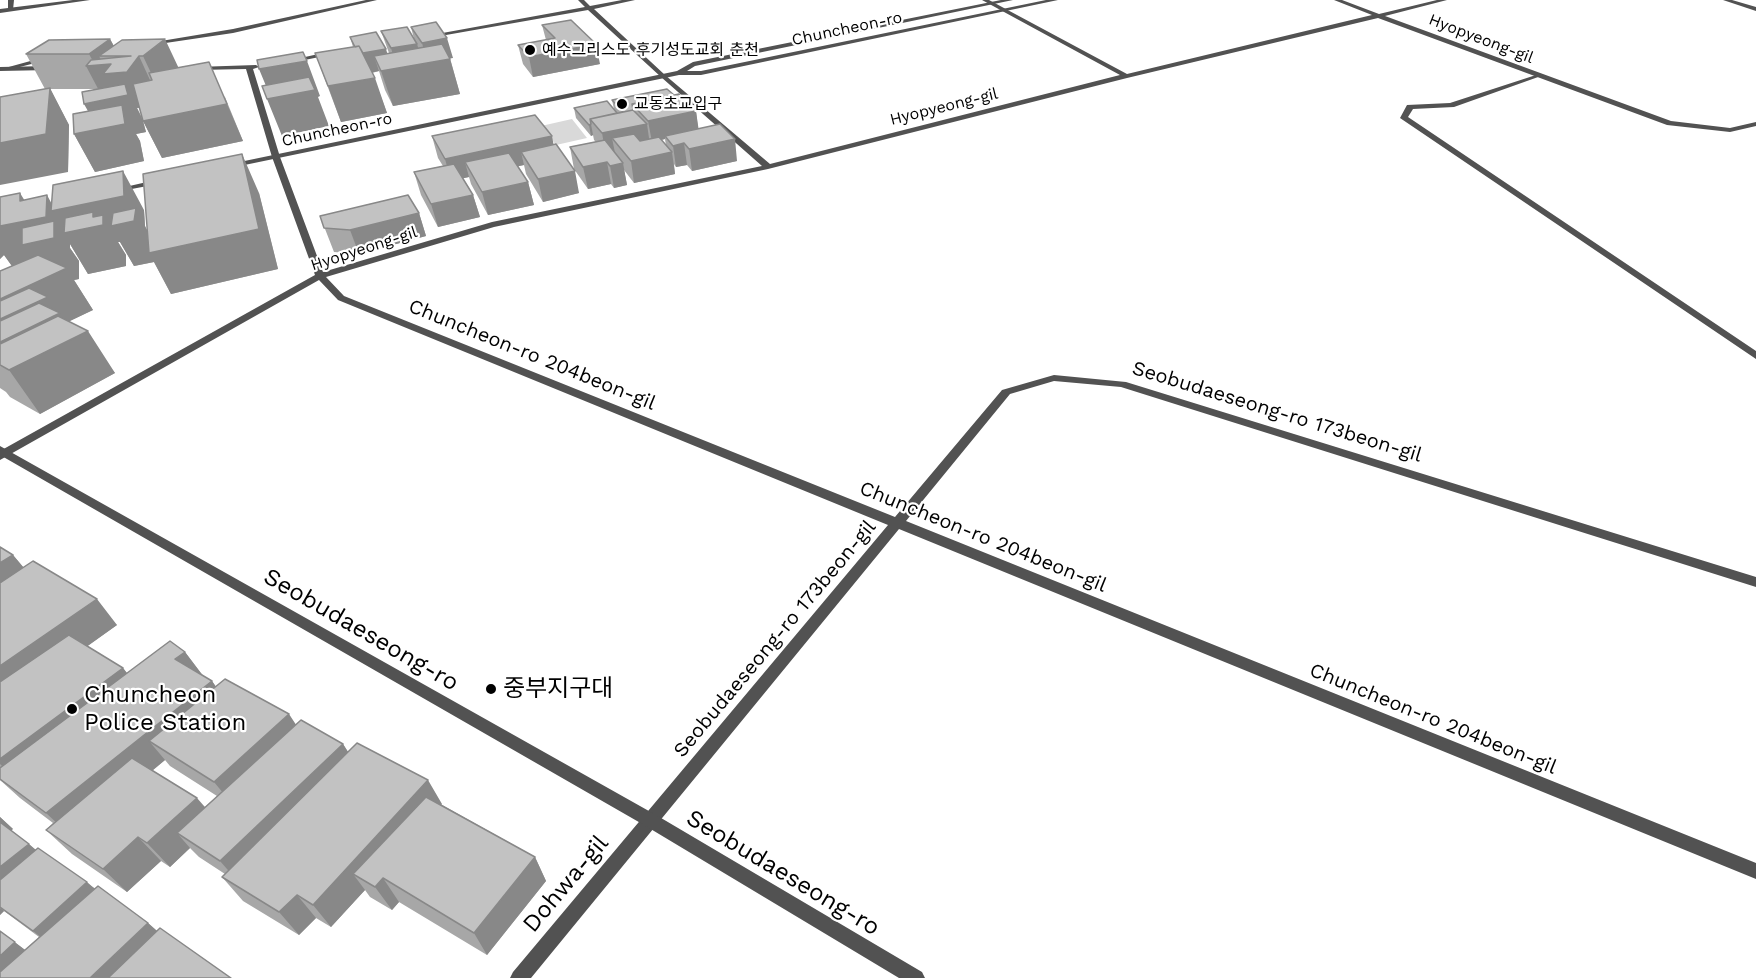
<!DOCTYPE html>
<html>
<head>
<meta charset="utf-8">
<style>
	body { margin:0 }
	canvas { display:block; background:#fff }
</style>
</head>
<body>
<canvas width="1756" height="978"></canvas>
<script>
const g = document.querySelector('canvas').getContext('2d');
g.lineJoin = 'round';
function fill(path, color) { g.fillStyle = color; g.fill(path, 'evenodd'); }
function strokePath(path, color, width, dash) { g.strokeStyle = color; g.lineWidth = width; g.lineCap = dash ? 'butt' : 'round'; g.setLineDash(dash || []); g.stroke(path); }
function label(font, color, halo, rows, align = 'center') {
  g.font = font + ' "Work Sans","Noto Sans KR",sans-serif'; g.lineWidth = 4.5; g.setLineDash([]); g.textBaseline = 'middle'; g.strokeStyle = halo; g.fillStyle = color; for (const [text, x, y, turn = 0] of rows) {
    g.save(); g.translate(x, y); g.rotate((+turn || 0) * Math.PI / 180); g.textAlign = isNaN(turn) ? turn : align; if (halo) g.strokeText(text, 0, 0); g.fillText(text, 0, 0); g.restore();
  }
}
const green = new Path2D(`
	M572 119 587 138 556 145 541 126Z`);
const service = new Path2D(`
	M8 0H14L13 10 8 9Z
	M366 0H377L233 33 152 45 149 43 233 29Z
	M45 57 47 58V60L8 70 5 68Z
	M1536 75 1541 76 1454 107 1413 109 1408 117 1756 351V359L1400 118 1407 105 1450 103Z`);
const minor = new Path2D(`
	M73 0H90L0 13V9Z
	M578 0H584L590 6 622 0H635L594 9 665 75 770 164 1120 75 982 0H989L1127 74 1372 15 1334 0H1342L1379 14 1437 0H1447L1385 16 1671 121 1730 128 1756 122V126L1730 132 1667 125 1378 18 1127 78 768 169 494 227 326 277 344 296 895 517 1002 390 1054 375 1126 382 1756 577V587L1121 387 1054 381 1010 394 906 521 1756 863V879L899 529 531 978H510L513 972 888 525 338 300 319 280 0 460V451L315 275 272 157 246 69 198 70 195 68 196 67 256 65 259 67 253 69 280 157 323 272 492 222 762 166 661 77 588 10 429 38 426 36 585 7Z
	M1723 0H1732L1756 7V11Z
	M332 51 335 53 334 54 290 63 287 61Z
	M0 67 49 66 52 68 49 70 0 71Z`);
const tertiary = new Path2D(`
	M1001 0H1013L695 66 687 71H701L1046 0H1058L701 75H679L230 168 226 166 230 164 677 71 693 62Z
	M160 179H163V183L116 192 112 190Z
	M0 446 656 815 922 972 925 978H899L644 825 0 455Z`);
const wall = new Path2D(`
	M542 25 600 64 533 77 523 64 518 45 546 40Z
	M411 27 453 58H450L460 94 393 106 385 90 379 71 372 73 387 113 341 122 315 53 353 47 350 37 387 53H389L381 31 414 39Z
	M110 39 114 46 178 67 225 97 243 141 162 158 143 121 146 132 136 134 140 141 144 161 95 172 74 134 88 111 98 89H50L69 125 68 172 48 89H45L26 54ZM137 108H140L143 119Z
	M674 95 696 111 698 129 737 161 692 171 687 165 676 167 674 164 675 174 634 183 624 170 627 185 614 188 611 184 588 189 574 169 570 147 596 142 594 140 593 135 591 136 576 118 574 108 614 109 612 100ZM665 139 666 146 661 140Z
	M432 136 554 145 579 193 543 202 526 174 524 165 518 166 528 182 534 205 488 215 471 184 469 177 463 178 473 195 480 217 438 227 421 195 414 172 443 166 438 158Z
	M259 193 278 269 171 294 154 262 134 266 120 242H118L126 255V266L88 274 70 244V248L79 261V279L74 280 93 310 69 321 115 373 40 414 10 397 6 392 0 388V271L12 266 4 255 0 259V197L51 203 144 210 145 226 147 231Z
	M419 213 426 236 359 254 334 252 320 216Z
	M0 547 13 555 24 568 117 625 87 646 123 668 127 673 185 652 203 676 212 681 216 687 296 725 343 744 348 752 535 857 546 881 487 955 399 902 392 910 370 897 365 890 331 927 316 918 299 935 243 901 222 877 225 874 199 857 190 848 170 867 161 861 127 892 72 854 46 830 53 823 20 798 0 780ZM165 760 170 766 217 796 205 807 152 771Z
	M0 817 13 829 11 830 36 850 148 923 157 931 0 978V931L25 950 39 937 4 911 0 915Z`);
const shadedWall = new Path2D(`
	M447 38 453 58 427 62 422 43Z
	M110 39 119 56H99L103 64 139 56 155 91 144 107 137 108 143 121 209 62 243 141 162 158 143 121 146 132 136 134 140 141 144 161 95 172 74 134 98 129 84 104 104 100 86 66 95 65 89 54Z
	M165 39 181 73 159 90 143 56Z
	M417 44 423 63 397 68 391 48Z
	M596 44 600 64 533 77 529 57Z
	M386 49 392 69 374 56 379 71 365 74 359 54Z
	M450 59 460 94 393 106 381 71Z
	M307 61 320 96 318 97 329 126 282 136 267 99 271 98 259 69Z
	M375 78 387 113 341 122 328 86Z
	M50 88 69 125 68 172 0 185V143Z
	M696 111 699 132 665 136V139L652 142 648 121Z
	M591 124 593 135 591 136 589 125Z
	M647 124 650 145 612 138 615 153 606 155 602 133Z
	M552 136 556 158 521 152 524 165 473 176 465 162 469 177 451 181 445 159Z
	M735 139 737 161 692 171 689 149Z
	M684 143 687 165 676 167 673 146Z
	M672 152 675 174 634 183 631 161Z
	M242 154 259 193 278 269 171 294 154 262 134 266 120 242H118L126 255V266L88 274 70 244V248L79 261V279L74 280 93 310 66 323 88 331 115 373 40 414 9 370 0 365V299L14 269 4 255 0 259V226L20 201V193L36 219 47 195 55 210 123 171 144 210 145 226 157 249Z
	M607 162 611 184 588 189 583 167Z
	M623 163 627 185 614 188 610 166Z
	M575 171 579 193 543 202 538 179Z
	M528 182 534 205 488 215 482 192Z
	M473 195 480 217 438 227 431 204Z
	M419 213 426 236 359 254 350 230Z
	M13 555 34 580 0 603V563Z
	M97 599 117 625 0 709V666Z
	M185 652 204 677 175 659Z
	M123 668 143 694 23 786 0 764V759Z
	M212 681 230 707 149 741 165 760 72 837 46 813Z
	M289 714 306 740 234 806 214 782Z
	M343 744 359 769 241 885 220 861Z
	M428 780 442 804 370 884 353 874 365 890 331 927 313 905Z
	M197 798 218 822 177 833 190 848 170 867 147 843Z
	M0 817 13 829 0 839Z
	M138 837 161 861 127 892 103 869Z
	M29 844 56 868 0 907V867Z
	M535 857 546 881 487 955 474 933Z
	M383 878 399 902 392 910 375 887Z
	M87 882 113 905 61 953 33 931Z
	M297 895 316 918 299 935 279 912Z
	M0 908 4 911 0 915Z
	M148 923 173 945 139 978H90Z
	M0 931 45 965 0 978Z`);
const building = new Path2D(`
	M571 20 596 44 529 57 518 45 555 38 542 25Z
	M436 22 447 38 422 43 411 27Z
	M407 27 417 44 391 48 381 31Z
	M376 32 386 49 363 53 359 46 355 47 350 37Z
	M110 39 89 54H26L49 40Z
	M165 39 143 56H139L127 72 103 74 111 64 86 66 91 60 131 56H99L122 40Z
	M442 44 450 59 381 71 374 56Z
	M359 46 375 78 328 86 315 53Z
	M303 52 307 61 259 69 257 60Z
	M209 62 227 104 143 121 133 84 152 80 149 73Z
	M309 77 315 90 267 99 262 86Z
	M125 84 128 95 84 104 82 92Z
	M50 88 46 134 0 143V97Z
	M667 89 674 95 632 104 633 110 623 112 612 100Z
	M679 94 696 111 648 121 632 104Z
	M607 101 617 113 590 119 591 124 589 125 574 108Z
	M122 105 125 124 74 134 73 114Z
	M633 110 647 124 602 133 590 119Z
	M535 115 552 136 445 159 432 136Z
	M720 124 735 139 689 149 684 143 673 146 665 136Z
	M634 134 640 141 659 137 672 152 631 161 612 138Z
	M605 140 623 163 610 166 607 162 583 167 570 147Z
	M556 144 575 171 538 179 521 152Z
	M509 153 528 182 482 192 465 162Z
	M242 154 259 229 149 253 143 174Z
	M454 164 473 195 431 204 414 172Z
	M123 171 124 196 51 211 53 185Z
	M20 193V201L47 195 46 217 0 226V197Z
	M408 195 419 213 350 230 324 228 320 216Z
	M136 208 134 221 111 226 113 213Z
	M93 212V217L103 215V225L64 233 65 218Z
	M54 221V238L22 245V228Z
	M38 255 67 268 0 299V271Z
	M29 288 48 297 0 319V301Z
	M39 303 60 313 0 342V321Z
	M58 316 88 331 9 370 0 365V344Z
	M0 547 13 555 0 563Z
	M33 561 97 599 0 666V583Z
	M69 635 123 668 0 759V682Z
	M170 641 185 652 175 659 212 681 46 813 0 779V768Z
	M225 679 289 714 214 782 149 741Z
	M301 720 343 744 220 861 177 833Z
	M357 743 428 780 313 905 297 895 279 912 222 877Z
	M132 758 197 798 147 843 138 837 103 869 46 830Z
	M426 797 535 857 474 933 383 878 375 887 353 874Z
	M0 822 29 844 0 867Z
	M38 848 87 882 33 931 0 907V880Z
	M98 886 148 923 90 978H0V972Z
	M160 928 231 978H108Z
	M0 931 15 942 0 956Z`);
const markers = [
	[530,50,6,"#000"],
	[622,104,6,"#000"],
	[491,689,6,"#000"],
	[72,709,6,"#000"]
];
const farStreetnames = [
	["Chuncheon-ro",847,29,-12],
	["Hyopyeong-gil",1481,39,21],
	["Hyopyeong-gil",944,107,-14],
	["Chuncheon-ro",337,130,-12],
	["Hyopyeong-gil",364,249,-18]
];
const farPoinames = [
	["예수그리스도 후기성도교회 춘천",542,50],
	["교동초교입구",634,104]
];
const streetNames = [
	["Chuncheon-ro 204beon-gil",532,355,22],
	["Seobudaeseong-ro 173beon-gil",1277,412,17],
	["Chuncheon-ro 204beon-gil",983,537,22],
	["Seobudaeseong-ro 173beon-gil",775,639,-50],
	["Chuncheon-ro 204beon-gil",1433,719,22]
];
const nearStreetnames = [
	["Seobudaeseong-ro",361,630,30],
	["Seobudaeseong-ro",783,873,31],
	["Dohwa-gil",566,884,-50]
];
const nearPoinames = [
	["중부지구대",503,689],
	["Chuncheon",84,695],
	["Police Station",84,723]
];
fill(green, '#d9d9d9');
fill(service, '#525252');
fill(minor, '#525252');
fill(tertiary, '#525252');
fill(wall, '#a7a7a7');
fill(shadedWall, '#888');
fill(building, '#c2c2c2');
strokePath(building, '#888', 1.5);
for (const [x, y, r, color] of markers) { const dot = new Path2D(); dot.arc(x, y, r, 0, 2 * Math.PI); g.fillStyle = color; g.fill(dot); strokePath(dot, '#fff', 2); }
label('16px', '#000', '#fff', farStreetnames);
label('16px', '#000', '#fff', farPoinames, 'left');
label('20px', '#000', '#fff', streetNames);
label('24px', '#000', '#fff', nearStreetnames);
label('24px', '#000', '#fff', nearPoinames, 'left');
</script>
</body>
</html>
